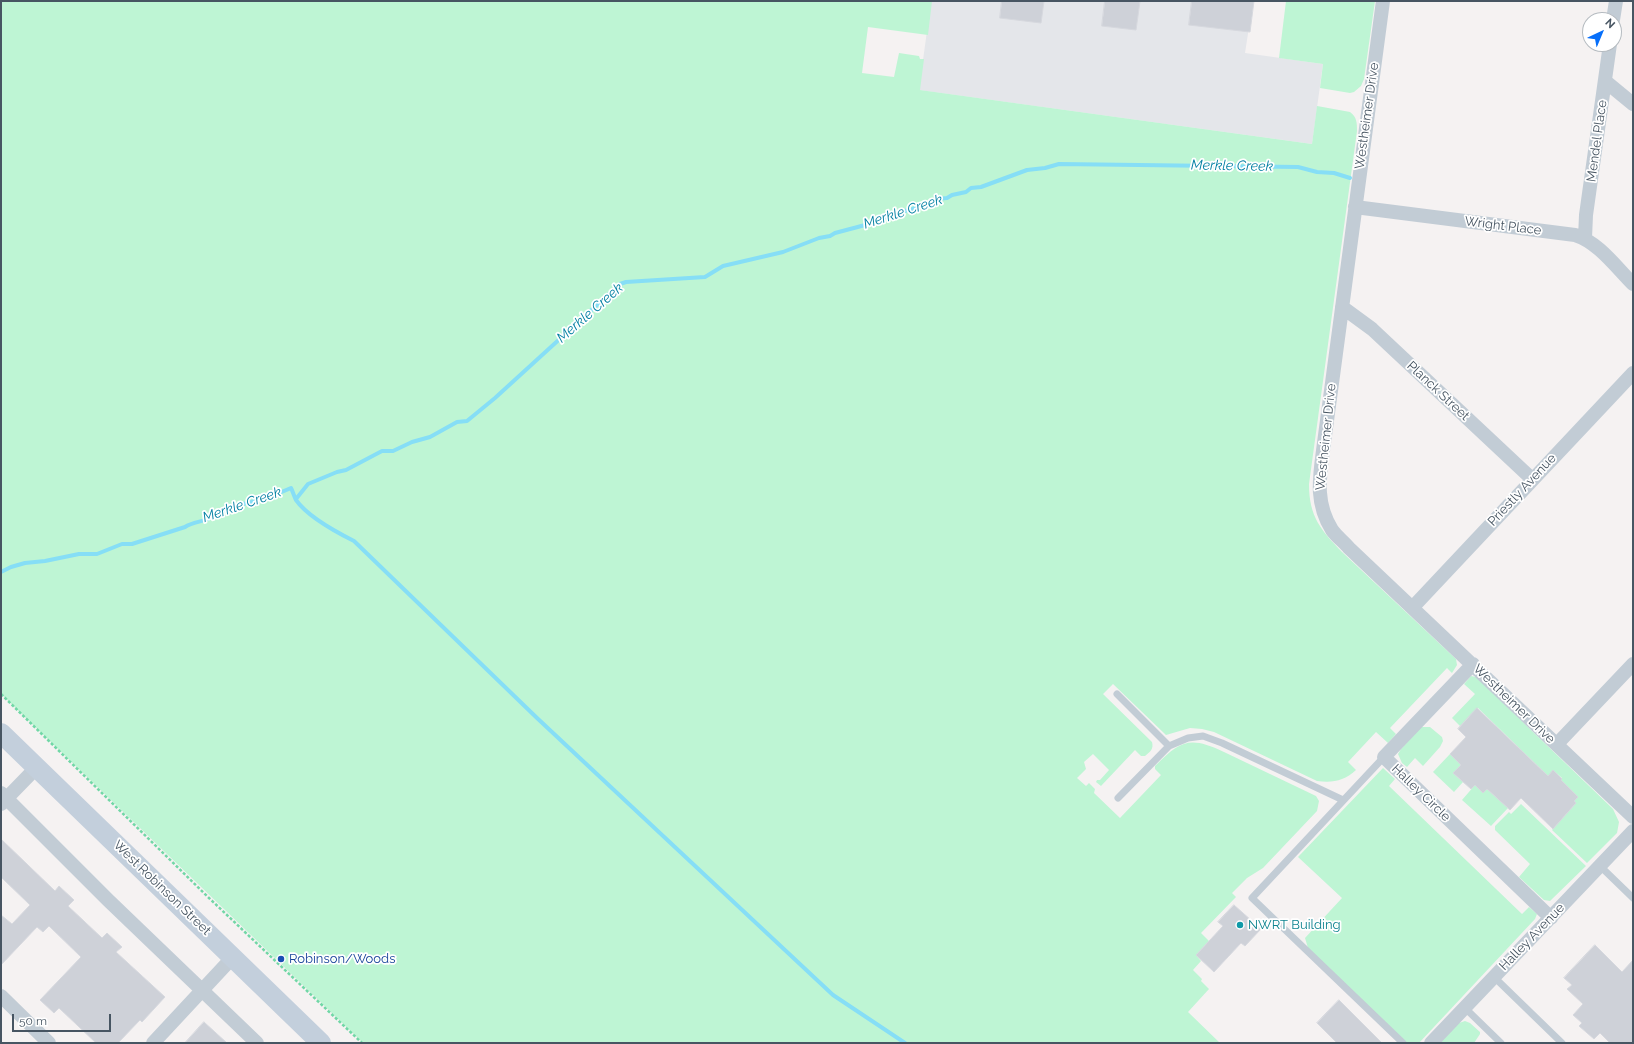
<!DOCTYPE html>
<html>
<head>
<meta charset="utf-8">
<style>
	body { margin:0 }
	#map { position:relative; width:1634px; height:1044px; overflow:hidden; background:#f5f2f2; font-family:Raleway,sans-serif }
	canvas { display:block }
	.frame { position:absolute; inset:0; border:2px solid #475562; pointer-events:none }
	.north { position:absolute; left:1582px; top:12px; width:40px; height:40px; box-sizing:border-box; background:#fff; border:1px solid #b5bbc0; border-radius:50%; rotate:44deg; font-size:11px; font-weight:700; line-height:16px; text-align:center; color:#475562 }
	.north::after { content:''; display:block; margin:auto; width:14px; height:18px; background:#076ffa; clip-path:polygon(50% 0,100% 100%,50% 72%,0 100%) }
	.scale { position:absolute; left:12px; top:1014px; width:99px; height:18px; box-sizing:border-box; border:2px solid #475562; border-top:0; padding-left:5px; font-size:12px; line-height:14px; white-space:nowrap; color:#475562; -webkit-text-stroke:3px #fff; paint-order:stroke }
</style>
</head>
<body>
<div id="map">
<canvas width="1634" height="1044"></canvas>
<div class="frame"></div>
<div class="north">N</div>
<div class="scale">50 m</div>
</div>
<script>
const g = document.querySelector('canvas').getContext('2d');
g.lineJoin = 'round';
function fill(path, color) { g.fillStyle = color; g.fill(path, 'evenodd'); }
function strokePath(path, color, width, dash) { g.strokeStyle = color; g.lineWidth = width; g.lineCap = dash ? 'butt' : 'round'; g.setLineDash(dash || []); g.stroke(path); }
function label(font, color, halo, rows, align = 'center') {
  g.font = font + ' Raleway,sans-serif'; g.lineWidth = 3.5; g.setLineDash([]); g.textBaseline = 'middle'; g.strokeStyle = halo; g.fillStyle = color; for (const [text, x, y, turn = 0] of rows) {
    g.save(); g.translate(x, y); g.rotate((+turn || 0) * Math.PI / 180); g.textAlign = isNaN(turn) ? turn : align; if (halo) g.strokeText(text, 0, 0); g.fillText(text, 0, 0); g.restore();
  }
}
const airport = new Path2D(`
	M931 1H1253L1245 53 1323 64 1312 144 919 90Z`);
const green = new Path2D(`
	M1 1H932L928 35 868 27 862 73 894 77 899 53 919 56 920 59H924L920 90 1312 144 1317 106 1350 112C1357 117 1357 123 1357 131L1309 484C1309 517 1321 530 1342 552L1456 659 1457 665 1452 673 1447 668 1390 728 1396 734 1388 743 1376 732 1348 762 1356 770C1344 781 1333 783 1317 781L1214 732 1202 729 1190 728 1166 735 1113 684 1103 694 1152 742C1154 749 1150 752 1145 756H1141L1135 750 1101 786 1096 782 1097 780H1100L1109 770 1093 754 1084 762 1086 769 1077 778 1086 786 1089 783 1095 789 1094 793 1120 818 1161 775 1155 769V766C1181 740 1190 736 1224 752L1316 796 1319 801 1317 811 1263 868 1247 878 1232 893 1236 897 1201 933 1209 941 1196 955 1201 961 1193 970 1202 979 1201 981 1209 989 1188 1012 1220 1043H363L1 694Z
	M1286 1H1375L1364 79 1361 86 1354 92 1350 93 1320 88 1323 64 1279 58Z
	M1471 676 1476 677 1613 809 1619 822 1617 833 1587 863 1552 830 1576 803 1574 801 1578 797 1561 780 1562 778 1554 771 1548 776 1478 708 1460 726 1452 718 1475 694 1464 684Z
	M1421 727H1430L1442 737 1443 741 1440 747 1423 766 1415 758 1407 767 1402 763 1398 754 1401 749Z
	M1450 754 1461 765 1453 773 1463 782 1454 792 1433 772Z
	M1383 768 1395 779 1389 786 1522 914 1529 907 1537 914 1535 919 1419 1043H1407L1311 951 1308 948 1305 938 1342 898 1298 857Z
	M1475 785 1483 793 1487 789 1508 808 1491 826 1462 800Z
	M1521 804 1586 866 1550 901 1544 900 1519 877 1530 864 1495 830V826L1509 812 1511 814Z
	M1465 1021 1470 1023 1480 1032V1034L1474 1043H1439L1459 1023Z`);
const stream = new Path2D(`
	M296 499 308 484 337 472 346 470 382 451H393L412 442 430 437 457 422 467 421 495 398 620 284 626 282 705 277 723 266 783 252 819 238 830 236 835 233 869 224 873 220 888 217 896 213 913 209 918 206 932 203 937 199 947 198 952 195 966 192 971 188 981 187 1027 170 1045 168 1059 164 1298 167 1317 172 1334 173 1350 178
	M1 572 11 567 25 563 45 561 79 554H97L122 544H132L185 527C192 522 201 522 208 519 220 513 239 504 251 502 265 498 278 494 291 488 293 492 294 496 296 500 308 517 336 532 354 541L537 718 833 995 905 1043`);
const building = new Path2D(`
	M1002 1H1044L1041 23 1000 18Z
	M1105 1H1140L1136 30 1102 26Z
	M1192 1H1254L1250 32 1189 25Z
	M1477 708 1548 776 1553 770 1562 779 1561 780 1578 797 1574 801 1576 803 1553 829 1521 798 1510 810 1487 789 1483 793 1475 785 1471 789 1453 773 1461 765 1450 754 1466 737 1458 729Z
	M1 839 55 891 59 886 74 900 68 906 102 938 107 933 122 947 116 952 165 997 142 1022 140 1020 118 1043H96L59 1008 54 1013 40 1000 81 957 49 926 43 932 37 927 1 965V915L12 924 30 905 1 877Z
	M1234 905 1261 929 1245 946 1241 943 1214 972 1196 955 1223 926 1218 922Z
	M1595 945 1622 972 1633 960V1043H1610L1600 1033 1594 1039 1579 1026 1582 1023 1573 1015 1583 1004 1567 989 1572 985 1564 978Z
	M1339 1000 1382 1043H1337L1317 1023Z
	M204 1022 227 1043H185Z`);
const path = new Path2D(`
	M1 694 209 898 362 1043`);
const service = new Path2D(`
	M1117 694 1169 746
	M1384 757 1252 898 1403 1043
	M1118 798 1169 746 1188 738 1203 736 1222 743 1343 800
	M1600 866 1633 898
	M1494 977 1562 1043
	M1465 1008 1501 1043`);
const minor = new Path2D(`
	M1383 1 1324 443C1320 475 1314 501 1332 530 1336 536 1344 542 1349 548L1633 817
	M1613 20 1616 1
	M1605 81 1633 104
	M1355 207 1575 235C1598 242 1616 267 1633 284
	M1585 238 1586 215 1610 44
	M1342 307 1372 329 1532 479
	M1413 607 1633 373
	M1473 664 1384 757 1551 918
	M1557 744 1633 664
	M1 793 108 900 257 1043
	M1 804 37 767
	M1 996 49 1043
	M153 1043 233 957
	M1431 1043 1633 831`);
const secondary = new Path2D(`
	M1 733 321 1043`);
const markers = [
	[1240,925,4,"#0f9aa8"],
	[281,959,4,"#1a4fb4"]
];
const streetNames = [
	["Westheimer Drive",1367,116,-82],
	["Mendel Place",1597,141,-82],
	["Wright Place",1503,226,7],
	["Planck Street",1438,391,43],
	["Westheimer Drive",1326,437,-84],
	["Priestly Avenue",1522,490,-47],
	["Westheimer Drive",1514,704,44],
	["Halley Circle",1421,793,44],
	["West Robinson Street",162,888,44],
	["Halley Avenue",1532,937,-46]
];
const cultureNames = [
	["NWRT Building",1248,925]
];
const transitNames = [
	["Robinson/Woods",289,959]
];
const waterNames = [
	["Merkle Creek",1232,166,1],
	["Merkle Creek",903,212,-18],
	["Merkle Creek",590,313,-41],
	["Merkle Creek",242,505,-19]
];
fill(airport, '#e4e6ea');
fill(green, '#bef5d4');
strokePath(stream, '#86def6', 4);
fill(building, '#ced1d8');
strokePath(building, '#d6d8de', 1);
strokePath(path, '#71d7a6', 2.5, [3, 2]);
strokePath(service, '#c2ccd5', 7);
strokePath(minor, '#c2ccd5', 14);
strokePath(secondary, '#c3cfdc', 20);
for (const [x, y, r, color] of markers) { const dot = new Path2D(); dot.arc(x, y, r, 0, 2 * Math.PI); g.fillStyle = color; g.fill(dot); strokePath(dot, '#fff', 1.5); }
label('13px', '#475562', '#fff', streetNames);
label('13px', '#0d838f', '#fff', cultureNames, 'left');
label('13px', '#164399', '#fff', transitNames, 'left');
label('italic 14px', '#0380a3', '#fff', waterNames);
</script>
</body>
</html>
